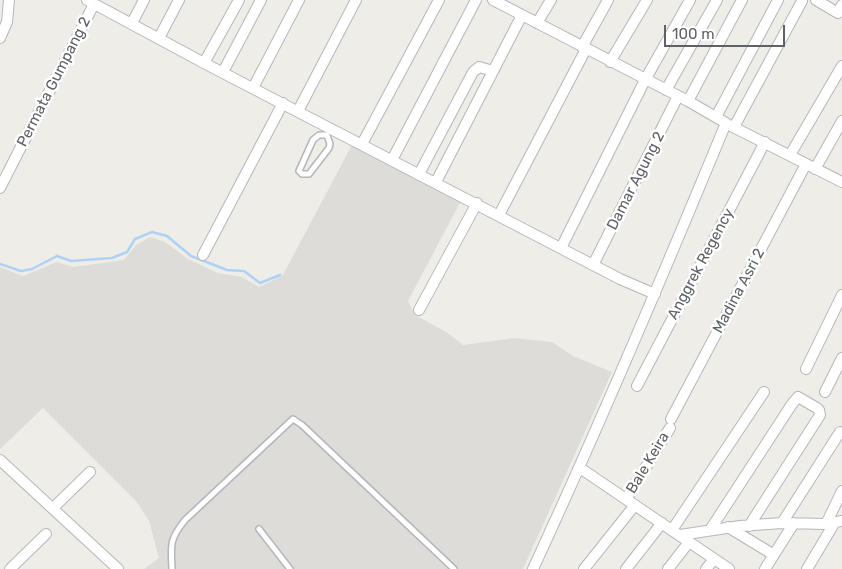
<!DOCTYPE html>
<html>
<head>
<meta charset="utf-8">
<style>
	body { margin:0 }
	#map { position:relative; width:842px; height:569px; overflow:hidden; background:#efede7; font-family:Rubik,sans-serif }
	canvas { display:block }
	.scale { position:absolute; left:664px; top:25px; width:121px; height:22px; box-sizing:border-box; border:2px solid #5e6165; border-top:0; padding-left:6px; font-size:15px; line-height:18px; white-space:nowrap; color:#5e6165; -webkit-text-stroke:4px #fff; paint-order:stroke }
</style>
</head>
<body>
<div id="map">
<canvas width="842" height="569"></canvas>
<div class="scale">100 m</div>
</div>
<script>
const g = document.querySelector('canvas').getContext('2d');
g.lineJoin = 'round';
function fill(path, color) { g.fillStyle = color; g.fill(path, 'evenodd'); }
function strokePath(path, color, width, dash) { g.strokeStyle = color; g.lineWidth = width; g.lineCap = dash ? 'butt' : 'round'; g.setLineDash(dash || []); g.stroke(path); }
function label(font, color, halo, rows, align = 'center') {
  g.font = font + ' Rubik,sans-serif'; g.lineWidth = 5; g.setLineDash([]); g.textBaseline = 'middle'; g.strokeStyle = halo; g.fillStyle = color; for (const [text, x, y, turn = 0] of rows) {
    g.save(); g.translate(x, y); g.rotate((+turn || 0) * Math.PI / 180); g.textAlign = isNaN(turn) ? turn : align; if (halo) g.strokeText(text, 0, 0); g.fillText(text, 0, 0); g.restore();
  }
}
const industrial = new Path2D(`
	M354 141 463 197 408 301 415 315 448 333 463 345 514 338 552 342 573 356 612 372 523 569H144L159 558 149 521 136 501 43 408 0 449V267L23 276 57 262 73 267 124 260 136 245 150 237 165 242 188 259 218 273 242 277 259 287 283 275Z`);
const stream = new Path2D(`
	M0 264 21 271 32 269 57 256 71 261 112 258 127 252 135 239 152 232 167 236 191 256 227 270 244 271 260 283 280 275`);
const lane = new Path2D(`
	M319 135H327L330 144 329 148 309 174H302L299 171 313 140Z
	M259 529 290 569
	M172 569C171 545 169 540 185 520L293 419 302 425 454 569`);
const street = new Path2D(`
	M87 0 204 63 620 279 655 294
	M493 0 688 101 726 123C664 273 601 422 533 569
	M816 0 838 13 842 5
	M132 23 144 0
	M537 23 551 0
	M0 38 7 22 9 0
	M159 38 179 0
	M582 47 608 0
	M610 62 647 0
	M204 63 239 0
	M223 72 261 0
	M253 88 299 0
	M666 90 717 0
	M688 101 742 0
	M298 111 356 0
	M716 117 778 0
	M729 125 842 182
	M734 127 802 1
	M362 144 439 0
	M790 155 842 66
	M392 160 476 0
	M815 169 842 121
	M419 174 473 72 479 67 493 71
	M436 182 522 15
	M0 188 94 4
	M499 215 586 49
	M561 248 645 80 690 0
	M203 255 283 103
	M593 265 678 96
	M419 310 477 203
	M806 369 842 295
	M637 386 765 142
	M825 392 842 358
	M671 419 806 164
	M0 460 118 569
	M580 468 729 569
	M626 499 670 428
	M53 508 90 472
	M782 523 840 432
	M826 524 842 491
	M728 527 774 555
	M672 530 764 392
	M710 530 792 404 798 397 817 408 819 410 820 415 749 526
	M680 535 740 526 782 523 826 524 842 521
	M10 569 46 534
	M584 569 635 505
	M626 569 662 523
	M668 569 689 542
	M706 569 714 559
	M765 569 794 523
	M807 569 835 522`);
const streetNames = [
	["Permata Gumpang 2",54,82,-63],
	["Damar Agung 2",636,181,-63],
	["Anggrek Regency",701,264,-62],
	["Madina Asri 2",739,291,-62],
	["Bale Keira",648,463,-59]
];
fill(industrial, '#dedcd9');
strokePath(stream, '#aed2f7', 2.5);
strokePath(lane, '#b4b6ba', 8);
strokePath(street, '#b4b6ba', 12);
strokePath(lane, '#fff', 5);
strokePath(street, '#fff', 10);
label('15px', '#5e6165', '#fff', streetNames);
</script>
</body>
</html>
